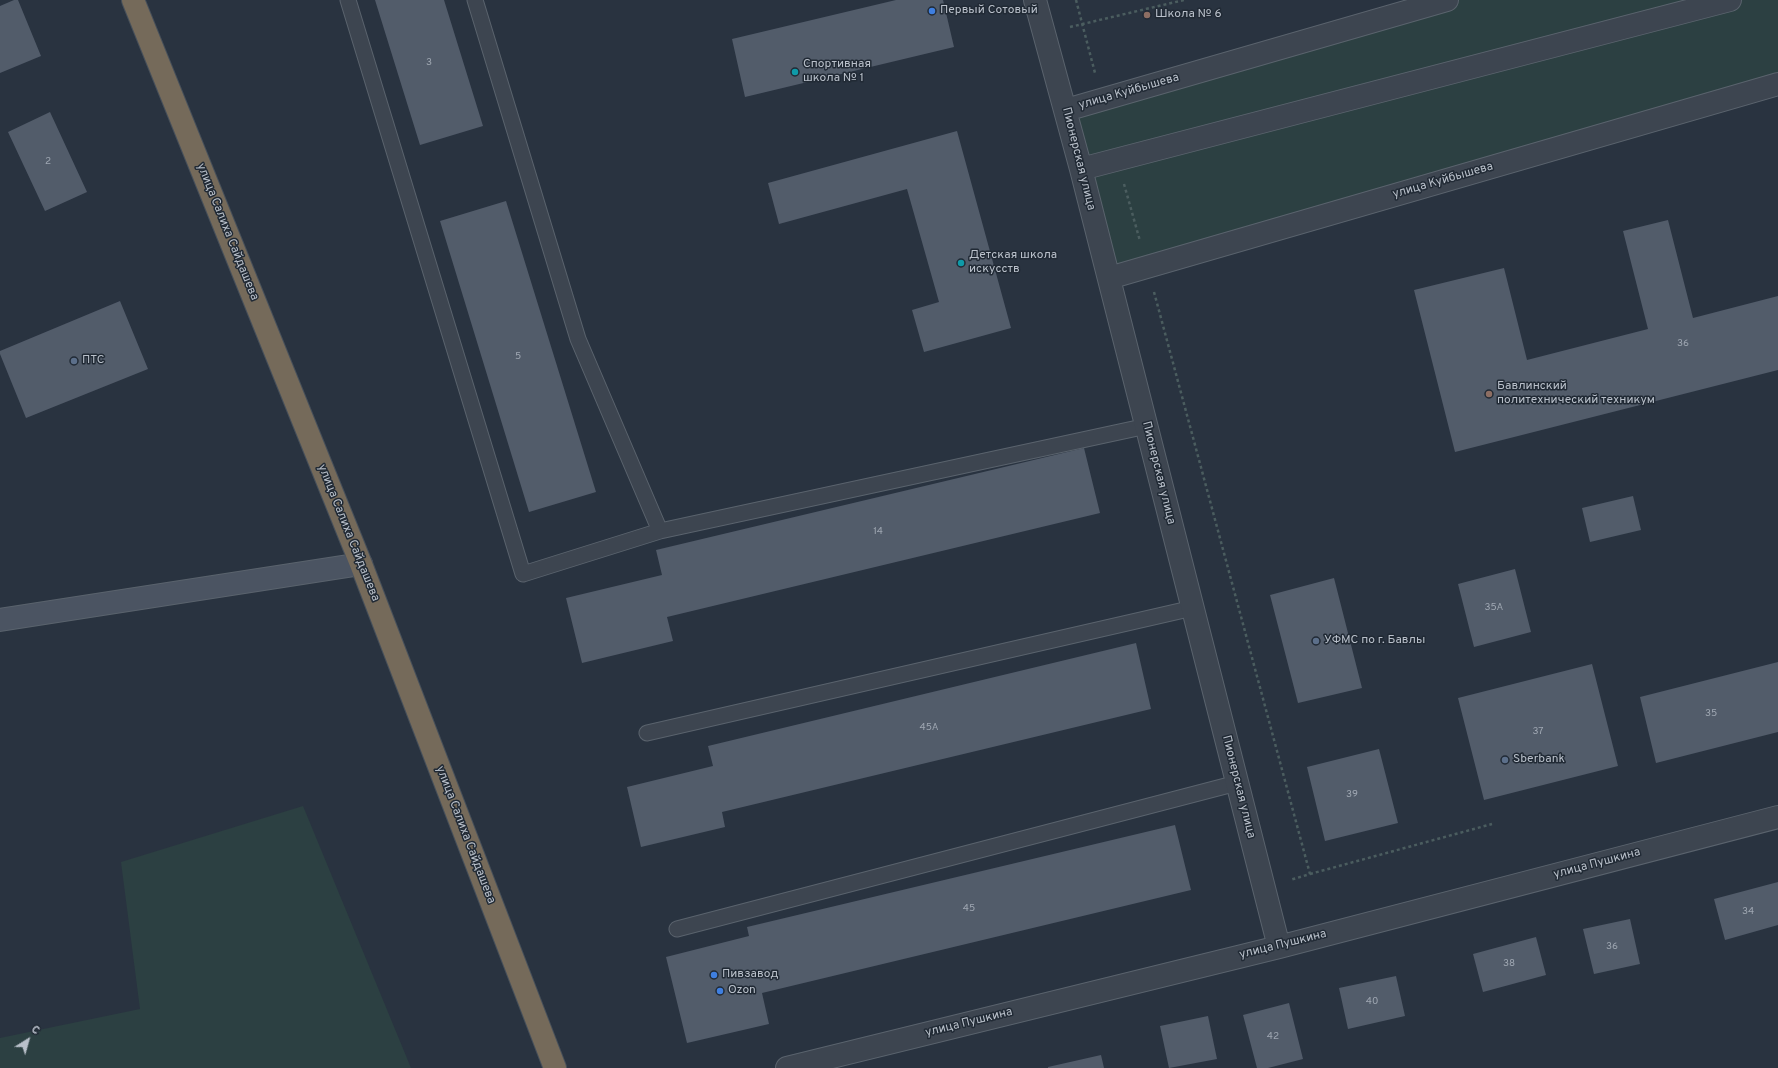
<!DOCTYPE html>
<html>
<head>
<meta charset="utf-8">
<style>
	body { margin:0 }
	#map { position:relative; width:1778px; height:1068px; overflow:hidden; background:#293340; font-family:Overpass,sans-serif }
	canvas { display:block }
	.north { position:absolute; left:8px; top:1020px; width:40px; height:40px; -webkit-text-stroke:3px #212a35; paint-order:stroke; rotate:37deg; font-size:11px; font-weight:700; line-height:16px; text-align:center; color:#b9c0ca }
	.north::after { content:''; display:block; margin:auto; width:14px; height:18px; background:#b9c0ca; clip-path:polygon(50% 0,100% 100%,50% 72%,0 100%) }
</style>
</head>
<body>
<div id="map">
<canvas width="1778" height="1068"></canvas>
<div class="north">С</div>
</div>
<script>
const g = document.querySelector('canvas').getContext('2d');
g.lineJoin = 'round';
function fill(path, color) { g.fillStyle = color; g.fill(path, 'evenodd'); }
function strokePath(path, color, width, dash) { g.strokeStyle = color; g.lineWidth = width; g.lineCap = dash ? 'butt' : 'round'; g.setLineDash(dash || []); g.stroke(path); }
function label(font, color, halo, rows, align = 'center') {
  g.font = font + ' Overpass,sans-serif'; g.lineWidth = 3; g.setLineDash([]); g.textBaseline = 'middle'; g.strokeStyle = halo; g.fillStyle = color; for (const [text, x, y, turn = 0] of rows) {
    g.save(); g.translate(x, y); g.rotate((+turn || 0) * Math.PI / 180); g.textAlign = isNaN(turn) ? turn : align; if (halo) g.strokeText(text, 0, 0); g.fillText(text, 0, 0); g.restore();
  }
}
const green = new Path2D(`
	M1447 0H1778V84L1109 278 1066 110Z
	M303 806 411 1068H0V1038L140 1009 121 862Z`);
const building = new Path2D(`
	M14 0H18L41 56 0 73V6Z
	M375 0H444L483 126 420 145Z
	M896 0H943L954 47 745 97 732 39Z
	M50 112 87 192 45 211 8 132Z
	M957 131 1011 328 924 352 912 310 939 302 907 189 779 224 768 183Z
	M506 201 596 492 529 512 440 221Z
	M1668 220 1693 318 1778 296V370L1455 452 1414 290 1504 268 1527 360 1648 329 1623 231Z
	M120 301 148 369 26 418 0 354V351Z
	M1084 448 1100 513 667 617 673 641 582 663 566 598 662 575 656 550Z
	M1633 496 1641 530 1590 542 1582 508Z
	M1515 569 1531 632 1474 647 1458 584Z
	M1334 578 1362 688 1298 703 1270 595Z
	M1136 643 1151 709 722 812 725 827 641 847 627 787 713 766 708 746Z
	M1778 662V732L1656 763 1640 697Z
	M1592 664 1618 766 1484 800 1458 698Z
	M1379 749 1398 823 1325 841 1307 767Z
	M1175 825 1191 890 762 993 769 1024 687 1043 666 957 749 936 747 927Z
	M1778 882V925L1725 940 1714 899Z
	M1630 919 1640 964 1594 974 1583 929Z
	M1536 937 1546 975 1483 992 1473 954Z
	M1396 976 1405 1016 1348 1029 1339 988Z
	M1289 1003 1303 1059 1268 1068H1257L1243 1015Z
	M1208 1016 1217 1059 1169 1068 1160 1026Z
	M1101 1055 1104 1068H1048V1067Z`);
const path = new Path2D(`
	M1076 0 1095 73
	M1070 27 1184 0
	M1124 184 1140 241
	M1154 292 1310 874 1290 880
	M1310 874 1492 824`);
const lane = new Path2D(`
	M348 0 523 574 660 531 578 339 475 0
	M660 531 1147 426
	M647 733 1193 608
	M677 929 1237 783`);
const street = new Path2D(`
	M1035 0 1081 169 1279 947
	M1066 110 1447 0
	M1081 169 1730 0
	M1109 278 1778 84
	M787 1068 1279 947 1778 817`);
const secondary = new Path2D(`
	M0 620 361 564`);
const highway = new Path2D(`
	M133 0 361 564 555 1068`);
const markers = [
	[932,11,4,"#3f7fe0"],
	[1147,15,4,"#8d6e63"],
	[795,72,4,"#0f9aa8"],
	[961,263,4,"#0f9aa8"],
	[74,361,4,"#5c6f8a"],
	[1489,394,4,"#8d6e63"],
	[1316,641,4,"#5c6f8a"],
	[1505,760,4,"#5c6f8a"],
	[714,975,4,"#3f7fe0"],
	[720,991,4,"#3f7fe0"]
];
const numberNames = [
	["3",429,63],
	["2",48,162],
	["36",1683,344],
	["5",518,357],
	["14",878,532],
	["35А",1494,608],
	["35",1711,714],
	["45А",929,728],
	["37",1538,732],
	["39",1352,795],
	["45",969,909],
	["34",1748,912],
	["36",1612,947],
	["38",1509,964],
	["40",1372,1002],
	["42",1273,1037]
];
const poiNames = [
	["Первый Сотовый",940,11],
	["Школа № 6",1155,15],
	["Спортивная",803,65],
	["школа № 1",803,79],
	["Детская школа",969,256],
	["искусств",969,270],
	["ПТС",82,361],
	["Бавлинский",1497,387],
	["политехнический техникум",1497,401],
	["УФМС по г. Бавлы",1324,641],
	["Sberbank",1513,760],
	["Пивзавод",722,975],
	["Ozon",728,991]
];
const streetNames = [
	["улица Куйбышева",1129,92,-16],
	["Пионерская улица",1078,159,76],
	["улица Куйбышева",1443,181,-16],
	["улица Салиха Сайдашева",227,232,68],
	["Пионерская улица",1158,473,76],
	["улица Салиха Сайдашева",348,533,68],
	["Пионерская улица",1238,787,76],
	["улица Салиха Сайдашева",465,835,69],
	["улица Пушкина",1597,864,-15],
	["улица Пушкина",1283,945,-14],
	["улица Пушкина",969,1023,-14]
];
fill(green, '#2c4042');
fill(building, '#525c6a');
strokePath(lane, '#5a636d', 17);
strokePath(street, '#5a636d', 24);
strokePath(secondary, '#5a636d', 24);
strokePath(highway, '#47505a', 24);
strokePath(path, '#4b5d5f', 2.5, [3, 3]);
strokePath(lane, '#3d4550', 15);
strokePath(street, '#3d4550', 22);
strokePath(secondary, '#4b5462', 22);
strokePath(highway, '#756a5a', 22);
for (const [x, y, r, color] of markers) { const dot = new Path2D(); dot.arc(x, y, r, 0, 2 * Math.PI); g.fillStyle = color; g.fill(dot); strokePath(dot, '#212a35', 1.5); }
label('10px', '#9fa7b2', null, numberNames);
label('12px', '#b9c0ca', '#212a35', poiNames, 'left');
label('12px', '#b9c0ca', '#212a35', streetNames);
</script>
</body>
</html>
